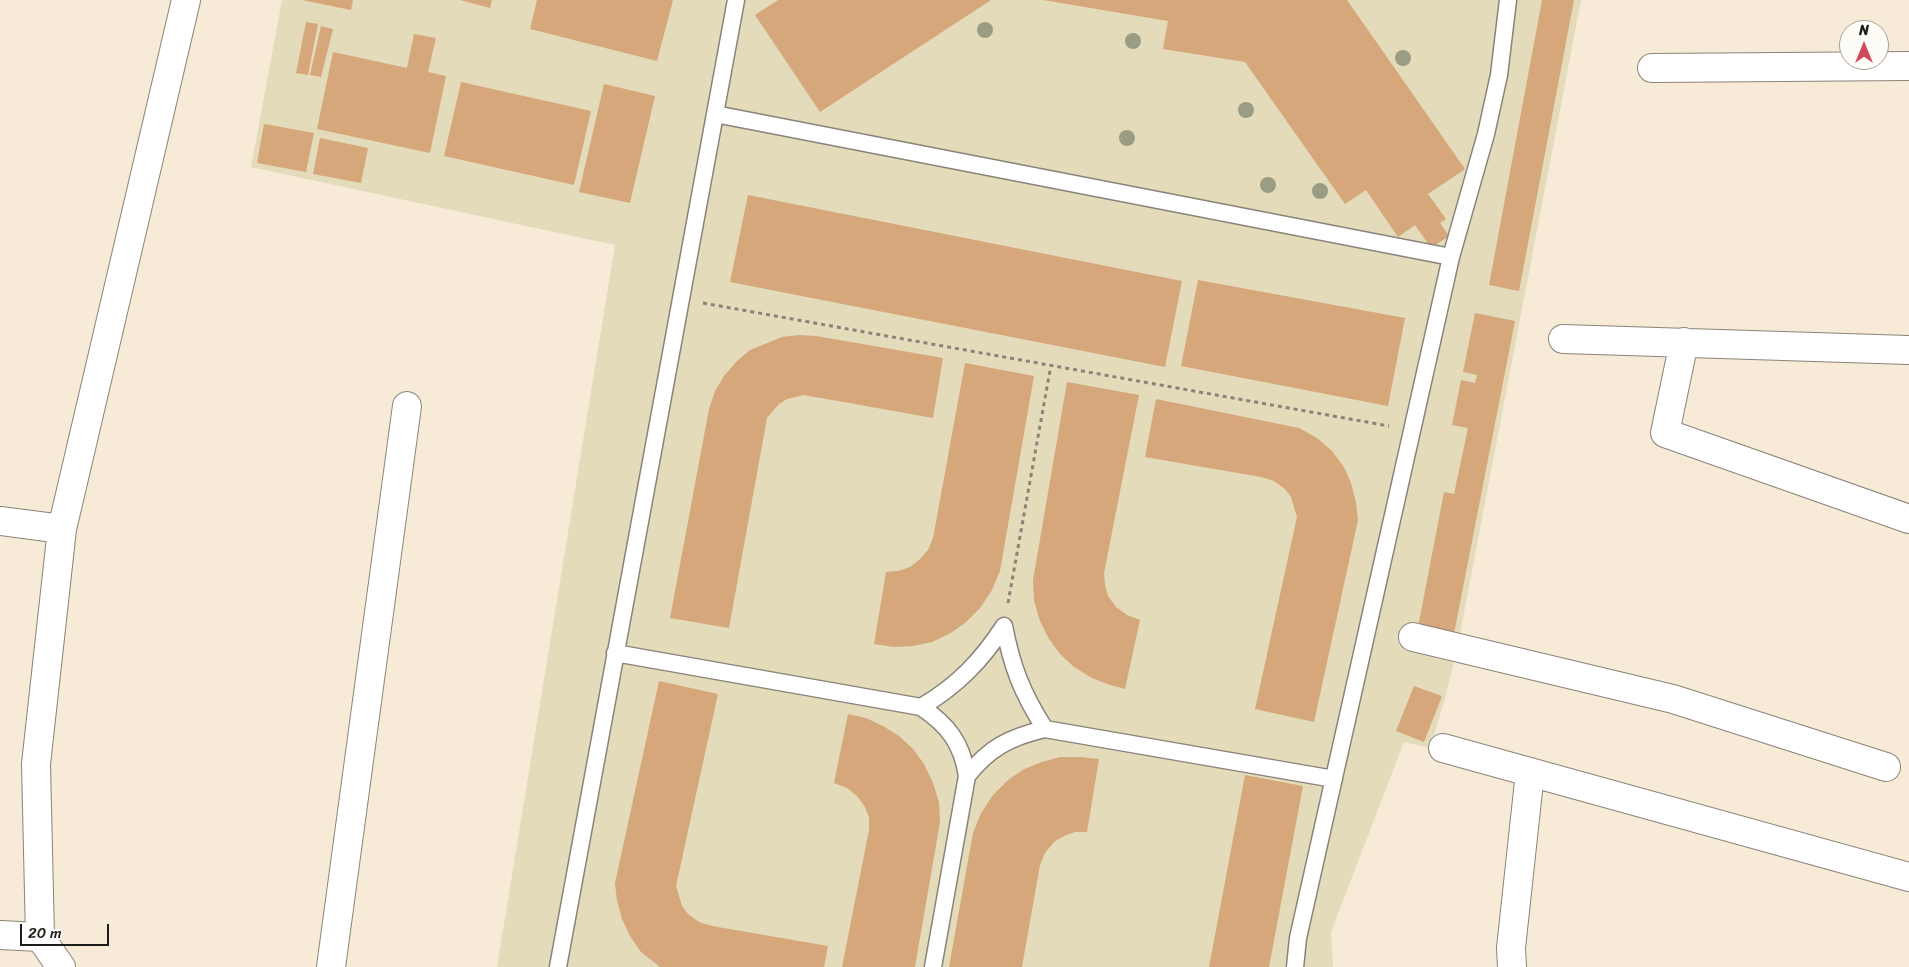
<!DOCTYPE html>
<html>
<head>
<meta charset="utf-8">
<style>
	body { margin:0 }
	#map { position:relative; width:1909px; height:967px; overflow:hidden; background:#f7ead6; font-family:Sriracha,sans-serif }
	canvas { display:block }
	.north { position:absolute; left:1839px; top:20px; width:50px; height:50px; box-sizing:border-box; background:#fdfcf7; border:1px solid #a3a29f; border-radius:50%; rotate:0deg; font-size:14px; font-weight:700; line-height:20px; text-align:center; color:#1c1c1c }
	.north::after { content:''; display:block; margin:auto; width:18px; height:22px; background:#d1495b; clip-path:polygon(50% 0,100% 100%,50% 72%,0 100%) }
	.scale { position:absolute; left:20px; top:924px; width:89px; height:22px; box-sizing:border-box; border:2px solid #1c1c1c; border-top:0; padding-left:6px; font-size:15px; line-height:18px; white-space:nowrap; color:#1c1c1c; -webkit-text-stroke:4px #fdfcf7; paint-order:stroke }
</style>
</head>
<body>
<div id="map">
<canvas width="1909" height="967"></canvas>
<div class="north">N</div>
<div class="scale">20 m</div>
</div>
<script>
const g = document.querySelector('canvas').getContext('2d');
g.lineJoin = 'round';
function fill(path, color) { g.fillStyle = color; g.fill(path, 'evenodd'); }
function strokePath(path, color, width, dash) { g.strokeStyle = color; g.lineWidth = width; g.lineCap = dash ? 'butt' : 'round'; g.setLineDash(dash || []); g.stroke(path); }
const built = new Path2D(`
	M282 0H1581L1459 639 1446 695 1430 748 1404 742 1331 932 1333 967H497L615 245 251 167Z`);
const building = new Path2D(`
	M302 0H353L351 10Z
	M460 0H492L490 8Z
	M537 0H673L657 61 530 29Z
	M778 0H991L820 112 755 15Z
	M1043 0H1347L1465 169 1428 194 1446 219 1440 223 1449 236 1431 248 1415 225 1398 237 1366 190 1345 204 1245 62 1163 49 1168 21Z
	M1542 0H1574L1519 291 1489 285Z
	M306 22 318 24 308 75 296 73Z
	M321 26 333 29 321 77 310 75Z
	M414 34 436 38 428 72 446 76 430 153 317 129 333 52 407 68Z
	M461 82 591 111 574 185 444 156Z
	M604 84 655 96 630 203 579 192Z
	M264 124 314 133 306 172 257 163Z
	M320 138 368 148 361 183 313 174Z
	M748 195 1182 281 1165 367 730 282Z
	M1198 280 1405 318 1388 406 1181 366Z
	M1475 313 1515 321 1451 649 1415 643 1444 492 1454 494 1468 428 1452 425 1461 380 1475 383 1477 375 1463 372Z
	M799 335 816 336 943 358 933 418 804 395 787 399 779 404 767 418 729 628 670 618 709 409 715 391 724 376 736 362 750 350 782 337Z
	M965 363 1034 376 1000 571 992 590 980 608 965 623 949 634 932 642 913 646 894 647 874 644 886 572 898 571 910 567 919 560 928 550 933 538Z
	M1067 382 1139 395 1104 573 1105 585 1108 596 1116 607 1127 615 1140 620 1125 689 1107 684 1090 677 1074 667 1060 654 1049 639 1040 621 1034 601 1033 580Z
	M1156 399 1299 428 1317 438 1332 451 1344 467 1351 483 1356 502 1358 520 1314 722 1255 709 1297 517 1291 497 1285 489 1274 481 1261 477 1145 457Z
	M659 681 718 694 676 886 682 906 688 914 699 922 712 926 828 946 824 967H660L641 952 630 936 622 919 617 901 615 883Z
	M1414 686 1442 696 1424 742 1396 731Z
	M848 714 866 718 883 726 899 736 913 749 924 764 933 783 939 802 940 822 915 967H842L869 830V818L865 807 857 796 847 788 834 783Z
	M1060 757H1080L1099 759 1087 832H1075L1064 836 1054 842 1045 853 1040 865 1022 967H949L973 833 981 813 993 795 1008 780 1024 769 1042 762Z
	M1245 775 1303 786 1269 967H1209Z`);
const path = new Path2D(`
	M703 303 1389 426
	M1008 603 1051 365`);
const lane = new Path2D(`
	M715 114 1451 257
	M1004 626C1012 667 1022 693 1045 729
	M615 653 921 707C948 725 962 743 967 776L933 967
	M921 707C957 686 982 660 1004 626
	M967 776C989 748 1010 737 1045 729L1334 779
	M558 967 736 0
	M1295 967 1298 938 1451 257 1486 134 1499 75 1508 0`);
const street = new Path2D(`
	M1652 68 1909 66
	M1563 339 1909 350
	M1684 342 1665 433 1909 519
	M0 521 62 529
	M1413 637 1673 699 1886 767
	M1443 748 1909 877
	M0 935 40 937
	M61 967 40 937 36 764 62 529 186 0
	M331 967 407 406
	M1512 967 1511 948 1530 772`);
const trees = [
	[985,30],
	[1133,41],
	[1403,58],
	[1246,110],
	[1127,138],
	[1268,185],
	[1320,191]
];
fill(built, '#e4dbba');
fill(building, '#d5a77a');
strokePath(lane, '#8a8379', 19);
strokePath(street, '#8a8379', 30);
strokePath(path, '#8a8379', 3, [4, 4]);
strokePath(lane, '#fff', 16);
strokePath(street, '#fff', 28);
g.fillStyle = '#9a9c84';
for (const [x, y] of trees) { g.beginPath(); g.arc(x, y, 8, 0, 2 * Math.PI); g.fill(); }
</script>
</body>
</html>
